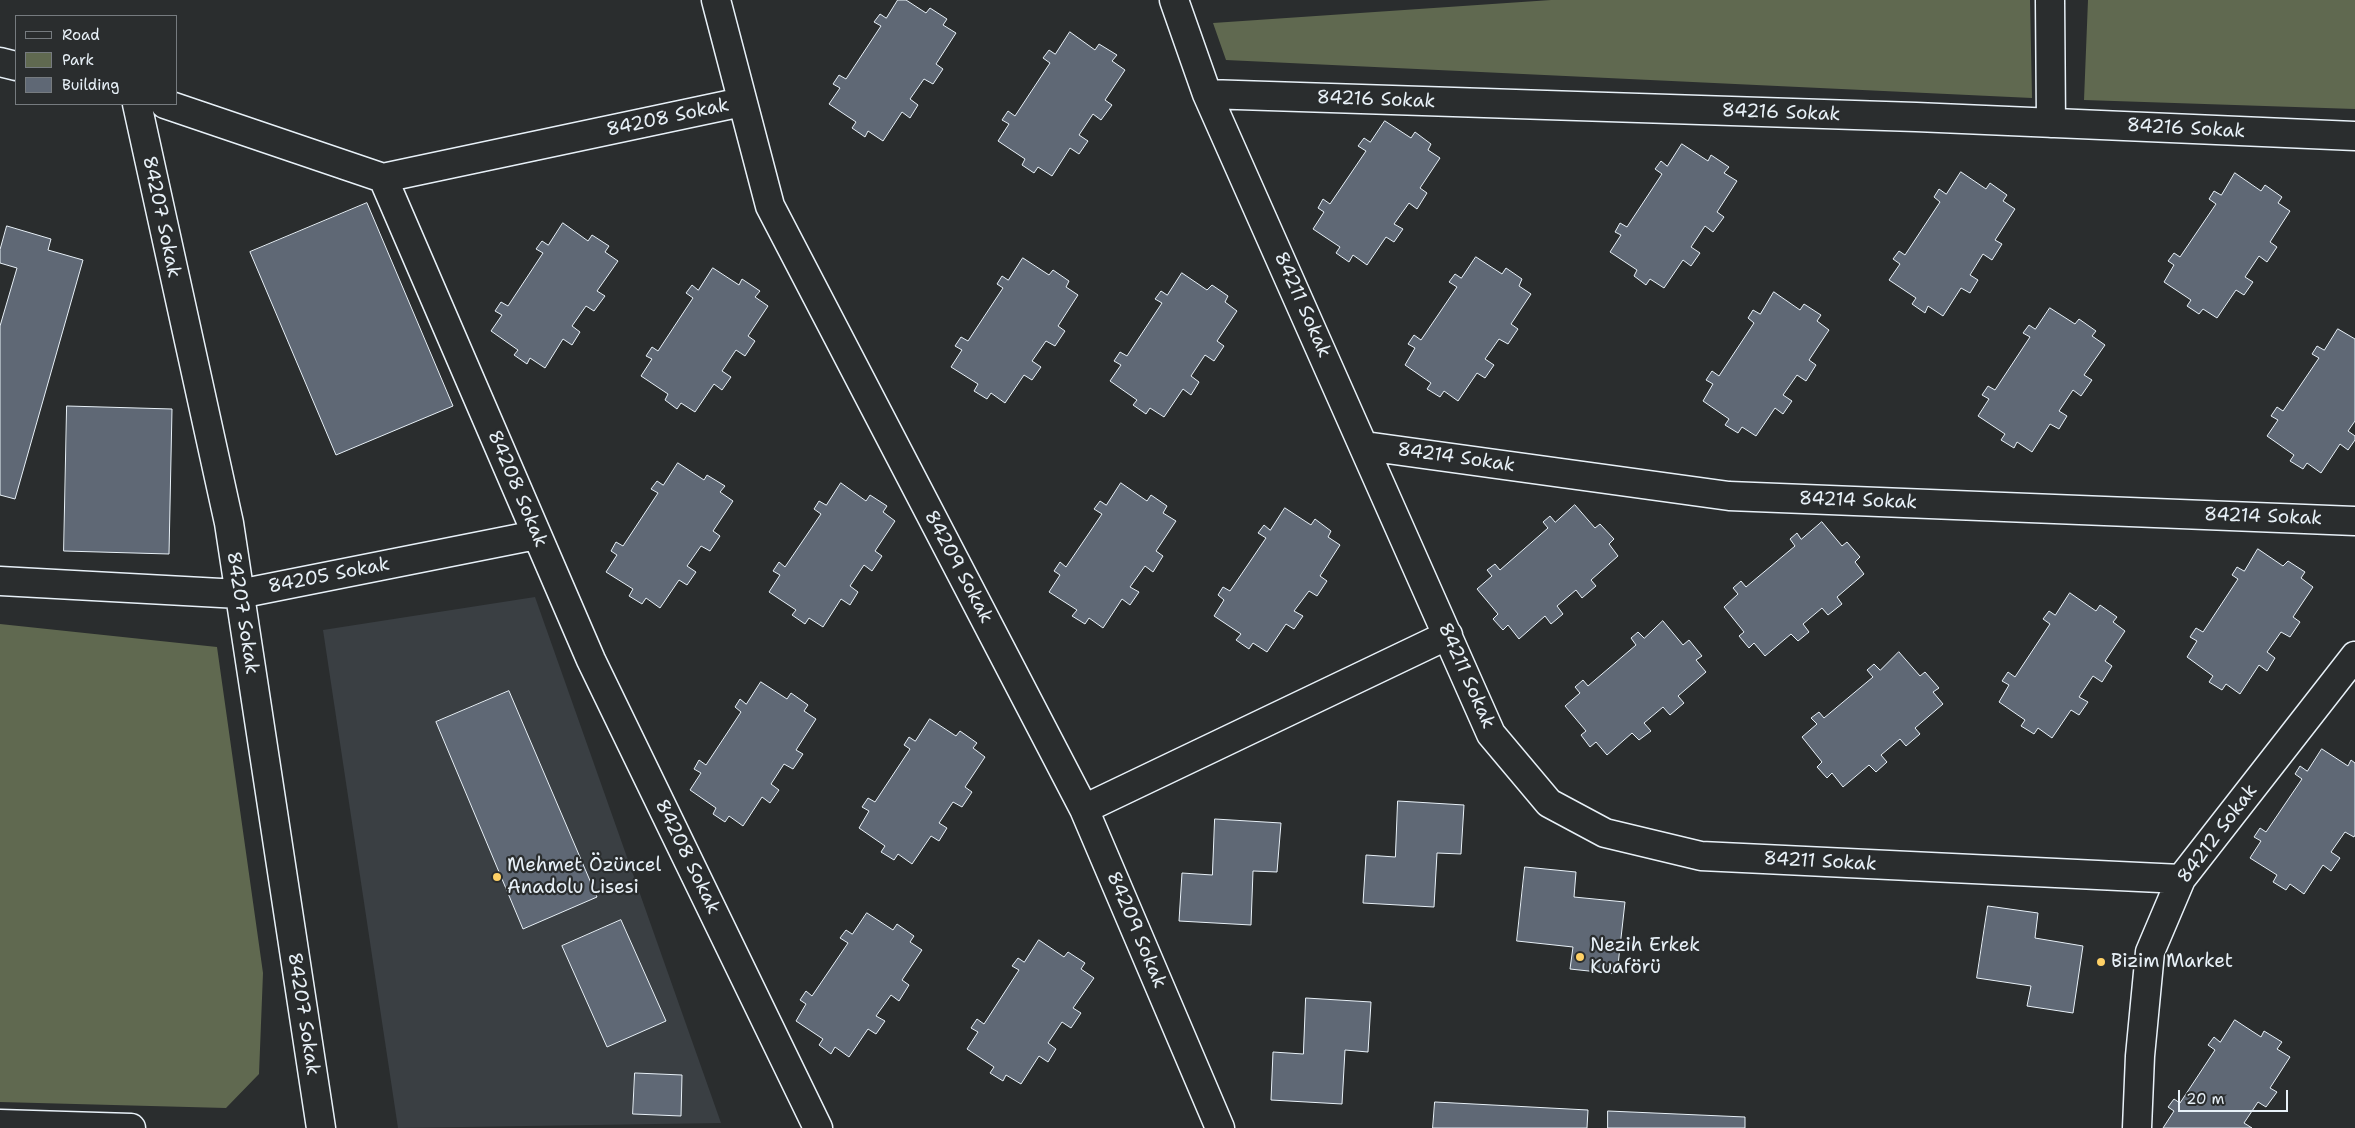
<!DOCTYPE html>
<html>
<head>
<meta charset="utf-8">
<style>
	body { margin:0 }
	#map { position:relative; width:2355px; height:1128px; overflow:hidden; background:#2a2d2e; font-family:"Shantell Sans",sans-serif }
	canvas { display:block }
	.legend { position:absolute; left:15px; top:15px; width:162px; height:90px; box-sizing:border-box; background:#2a2d2e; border:1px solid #767b7f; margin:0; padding:6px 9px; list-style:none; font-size:15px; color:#e8f1f8 }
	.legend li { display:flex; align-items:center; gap:10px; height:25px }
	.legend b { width:25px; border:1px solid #767b7f }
	.scale { position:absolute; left:2178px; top:1090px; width:110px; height:22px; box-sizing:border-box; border:2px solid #e8f1f8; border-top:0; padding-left:6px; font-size:15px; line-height:18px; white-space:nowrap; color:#e8f1f8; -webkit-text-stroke:4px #2a2d2e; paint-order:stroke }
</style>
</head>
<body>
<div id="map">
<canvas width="2355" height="1128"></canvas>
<ul class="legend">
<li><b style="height:6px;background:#2a2d2e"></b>Road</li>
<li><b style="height:14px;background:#606950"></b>Park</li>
<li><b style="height:14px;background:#5f6875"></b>Building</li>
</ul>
<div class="scale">20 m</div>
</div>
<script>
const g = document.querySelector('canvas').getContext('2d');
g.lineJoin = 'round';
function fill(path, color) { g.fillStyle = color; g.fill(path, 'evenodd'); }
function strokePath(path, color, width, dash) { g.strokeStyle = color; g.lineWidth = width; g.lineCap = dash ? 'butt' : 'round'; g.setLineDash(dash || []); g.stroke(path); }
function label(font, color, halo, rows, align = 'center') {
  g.font = font + ' "Shantell Sans",sans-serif'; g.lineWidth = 4.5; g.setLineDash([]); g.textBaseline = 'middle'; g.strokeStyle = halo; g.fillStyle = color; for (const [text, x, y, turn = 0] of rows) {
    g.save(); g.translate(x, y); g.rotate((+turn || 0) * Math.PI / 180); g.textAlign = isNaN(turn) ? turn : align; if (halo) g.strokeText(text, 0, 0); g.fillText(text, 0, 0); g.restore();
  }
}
const built = new Path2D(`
	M535 597 721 1123 398 1128 323 630Z`);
const green = new Path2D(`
	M1551 0H2030L2032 98 1226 60 1213 23Z
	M2088 0H2355V109L2084 100Z
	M0 624 217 647 263 973 259 1074 226 1108 0 1102Z`);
const building = new Path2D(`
	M898 0H906L926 13 930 8 947 19 943 25 956 33 936 64 943 69 933 84 924 79 910 99 918 105 910 118 902 112 883 141 868 131 865 137 852 128 856 122 829 104 840 88 833 84 839 75 846 79 881 26 874 22 880 14 886 18Z
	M1070 32 1095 50 1099 44 1117 55 1112 61 1125 70 1105 100 1112 105 1101 120 1093 114 1079 135 1088 141 1079 154 1070 148 1052 176 1038 167 1034 173 1022 165 1025 159 998 141 1009 124 1002 120 1008 111 1015 116 1050 63 1043 58 1049 50 1055 54Z
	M1385 121 1411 138 1415 132 1431 144 1428 150 1440 158 1420 188 1427 193 1417 209 1409 203 1394 224 1403 229 1394 242 1386 237 1367 265 1353 255 1349 262 1336 253 1340 247 1313 229 1324 212 1318 208 1323 199 1330 204 1366 151 1358 146 1364 138 1370 142Z
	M1682 144 1708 161 1711 155 1729 167 1724 173 1737 181 1717 212 1724 217 1713 232 1705 226 1691 247 1700 253 1691 266 1683 260 1664 288 1650 279 1646 285 1634 276 1637 270 1610 252 1621 235 1615 232 1620 223 1627 227 1662 174 1655 169 1661 161 1667 166Z
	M1961 172 1986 189 1990 183 2007 195 2003 201 2015 209 1995 240 2002 244 1992 260 1983 254 1970 275 1978 280 1970 293 1961 288 1943 316 1928 306 1925 313 1912 304 1916 298 1889 280 1900 264 1893 259 1899 251 1905 255 1940 202 1934 197 1939 189 1946 194Z
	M2235 173 2261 191 2265 185 2282 197 2278 203 2290 211 2270 242 2277 247 2267 262 2259 256 2245 277 2253 282 2244 295 2236 290 2217 318 2203 309 2199 314 2187 306 2191 300 2164 282 2174 265 2168 261 2174 253 2180 257 2216 204 2209 199 2214 191 2221 195Z
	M367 203 453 406 336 455 250 252Z
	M563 223 588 241 592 235 609 246 605 252 618 261 597 291 605 296 594 311 586 306 572 326 580 332 572 345 563 339 545 368 530 358 527 364 514 355 518 350 491 331 502 315 495 311 501 302 508 306 543 253 536 249 542 241 548 245Z
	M7 226 51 239 48 250 83 260 15 499 0 495V326L17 268 0 263V250Z
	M1476 257 1502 274 1506 268 1522 279 1519 286 1531 294 1511 324 1518 329 1508 344 1499 339 1485 359 1494 365 1485 378 1477 373 1458 401 1444 391 1440 397 1427 389 1431 383 1405 365 1415 348 1408 344 1414 335 1421 340 1457 287 1449 282 1455 274 1461 278Z
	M1023 258 1049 275 1053 270 1069 281 1066 287 1078 295 1058 326 1065 331 1055 346 1046 341 1032 361 1041 367 1032 380 1024 375 1005 403 991 393 987 399 974 391 978 384 951 367 962 350 955 346 961 337 968 341 1003 288 997 284 1002 276 1008 280Z
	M713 268 739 285 742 279 760 291 755 297 768 306 748 336 755 341 745 356 736 350 722 371 731 377 722 390 714 384 695 412 681 403 677 409 665 400 668 394 641 376 652 359 646 356 652 347 658 351 693 298 686 293 692 285 698 290Z
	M1182 273 1207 290 1212 285 1228 296 1225 302 1237 311 1217 341 1224 346 1214 361 1205 355 1191 376 1199 382 1191 395 1183 389 1164 417 1150 408 1146 414 1133 405 1137 400 1110 381 1121 365 1114 361 1120 352 1127 356 1162 303 1155 299 1161 291 1167 295Z
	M1774 292 1800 310 1804 304 1821 315 1817 321 1829 330 1809 360 1816 365 1806 381 1797 375 1783 395 1792 401 1783 414 1775 408 1756 436 1742 427 1738 433 1725 425 1729 419 1703 401 1713 384 1706 380 1712 371 1719 376 1754 323 1748 318 1753 310 1760 314Z
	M2050 308 2075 324 2079 319 2096 331 2092 336 2105 345 2084 375 2092 380 2081 396 2073 390 2059 411 2067 416 2059 429 2050 424 2032 452 2017 442 2014 448 2001 440 2005 434 1978 416 1989 399 1982 395 1988 386 1995 390 2030 337 2023 333 2029 325 2035 329Z
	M2338 329 2355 339V421L2348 431 2355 436V440L2348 450 2340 444 2321 473 2307 463 2303 469 2290 461 2294 455 2267 436 2278 420 2271 416 2277 407 2283 411 2319 358 2312 354 2317 346 2324 350Z
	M67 406 172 409 169 554 64 551Z
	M678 463 704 480 707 475 725 486 720 492 733 501 713 531 720 536 710 551 701 546 687 566 696 572 687 585 679 580 660 608 646 598 642 604 629 596 633 589 606 572 617 555 611 551 616 542 623 546 658 493 651 489 657 481 663 485Z
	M841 483 866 501 870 495 887 506 883 512 895 521 875 551 882 556 872 571 864 565 850 586 858 592 850 605 841 599 823 627 809 618 805 624 792 615 796 610 769 592 780 575 773 571 779 562 785 567 821 514 814 509 819 501 826 505Z
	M1121 483 1147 501 1151 495 1167 506 1163 513 1176 521 1156 551 1163 556 1153 572 1145 566 1130 587 1139 592 1130 605 1122 599 1103 628 1089 618 1085 624 1072 616 1077 610 1049 592 1060 575 1054 571 1060 562 1066 567 1102 514 1094 509 1100 501 1106 505Z
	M1575 505 1595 528 1600 524 1614 539 1609 544 1618 556 1591 580 1596 586 1582 598 1576 590 1557 606 1563 614 1551 624 1545 616 1519 639 1508 625 1503 630 1493 619 1498 614 1477 589 1492 576 1487 570 1495 564 1500 570 1548 528 1543 522 1550 516 1555 522Z
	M1285 508 1311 525 1315 519 1331 531 1328 537 1340 545 1320 576 1327 581 1317 596 1309 591 1294 611 1303 616 1294 629 1286 624 1267 652 1253 643 1249 649 1236 640 1241 634 1214 616 1224 600 1218 595 1223 587 1230 591 1266 538 1258 533 1264 525 1270 530Z
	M1822 522 1842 546 1847 542 1860 557 1855 562 1864 574 1837 597 1842 604 1828 615 1822 608 1803 624 1809 632 1798 641 1791 634 1765 656 1754 643 1749 648 1739 636 1744 632 1724 607 1738 594 1733 588 1741 581 1746 587 1795 546 1790 539 1797 533 1801 539Z
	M2258 549 2283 566 2288 561 2305 572 2301 578 2313 587 2293 617 2300 622 2290 637 2281 632 2267 652 2275 658 2267 671 2259 665 2240 694 2226 684 2222 690 2209 682 2213 676 2187 657 2197 641 2190 637 2196 628 2203 632 2238 579 2232 575 2237 567 2244 571Z
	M2070 593 2096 611 2100 605 2117 617 2113 622 2125 631 2105 661 2112 666 2102 682 2093 676 2079 697 2088 702 2079 715 2071 710 2052 738 2038 728 2034 734 2021 726 2025 720 1999 702 2009 685 2002 681 2008 672 2015 677 2050 624 2043 619 2049 611 2055 615Z
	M1663 621 1683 645 1689 640 1702 656 1696 660 1706 672 1678 696 1684 703 1670 715 1663 707 1644 723 1651 731 1639 740 1632 733 1607 755 1596 742 1590 747 1581 735 1586 731 1565 706 1580 693 1575 687 1583 680 1588 686 1636 645 1631 638 1638 632 1644 638Z
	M1899 652 1920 676 1925 672 1939 688 1933 692 1943 704 1915 728 1920 734 1906 746 1900 739 1881 755 1887 762 1876 772 1869 765 1843 787 1832 773 1827 778 1817 767 1822 762 1802 737 1817 724 1811 718 1819 712 1824 718 1873 677 1867 670 1874 664 1880 670Z
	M761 682 787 699 791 693 808 705 804 711 816 719 796 750 803 754 793 769 784 764 771 784 779 790 770 803 762 797 743 826 729 816 725 822 713 814 716 808 690 790 701 773 694 769 699 760 706 765 741 712 735 707 740 699 746 704Z
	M509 691 597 897 523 929 436 722Z
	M930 719 956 736 960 731 977 743 973 748 985 757 965 787 972 792 962 807 953 802 939 823 947 828 939 841 931 836 912 864 898 854 894 860 881 852 885 846 859 828 869 811 862 807 868 798 875 802 910 749 904 745 909 737 915 741Z
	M2322 749 2348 766 2351 760 2355 763V835L2354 837 2345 832 2331 852 2340 858 2331 871 2323 865 2304 894 2290 884 2286 890 2273 882 2277 875 2250 858 2261 841 2254 837 2260 828 2266 832 2302 779 2295 774 2300 766 2307 771Z
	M1398 801 1464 805 1461 854 1437 853 1434 907 1363 903 1366 855 1395 857Z
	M1215 819 1281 823 1277 872 1253 871 1251 925 1179 921 1182 873 1212 875Z
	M1525 867 1576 872 1574 897 1625 902 1617 974 1570 969 1573 947 1517 941Z
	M1988 906 2038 913 2035 938 2083 946 2073 1013 2027 1006 2031 986 1977 978Z
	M867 913 893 930 897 924 914 936 910 942 922 950 902 980 909 985 899 1001 891 995 876 1016 885 1021 876 1034 868 1029 849 1057 835 1047 831 1054 819 1045 823 1039 796 1021 806 1004 800 1000 806 991 812 996 848 943 840 938 846 930 852 934Z
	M621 920 666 1021 607 1047 562 946Z
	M1039 940 1064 957 1068 952 1085 963 1081 969 1094 978 1073 1008 1081 1013 1071 1028 1062 1022 1048 1043 1056 1049 1048 1062 1039 1056 1021 1084 1006 1075 1003 1081 990 1073 994 1067 967 1049 978 1032 971 1028 977 1019 984 1024 1019 970 1012 966 1018 958 1024 962Z
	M1306 998 1371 1002 1368 1052 1345 1050 1342 1104 1271 1100 1273 1052 1303 1054Z
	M2235 1020 2261 1037 2264 1031 2282 1042 2277 1049 2290 1057 2270 1088 2277 1092 2266 1107 2258 1102 2244 1123 2252 1128H2163L2174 1111 2168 1107 2174 1099 2180 1103 2215 1050 2208 1045 2214 1037 2220 1042Z
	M635 1073 682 1075 681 1116 633 1114Z
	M1435 1102 1588 1110 1587 1128H1433Z
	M1608 1111 1745 1117V1128H1608Z`);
const minor = new Path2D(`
	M716 0 770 206 1084 809 1220 1128
	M1174 0 1207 94 1491 734 1549 803 1605 833 1701 856 2181 879
	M2050 0 2051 123
	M0 62 16 66
	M1207 94 1916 117 2355 136
	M137 104 229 523 321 1128
	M165 104 383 178
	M383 178 591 660 818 1128
	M383 178 742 102
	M1365 446 1729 496 2355 521
	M0 581 239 594 536 535
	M1084 809 1448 635
	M0 1124 131 1128
	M2137 1128 2140 1056 2150 952 2181 879 2355 656`);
const markers = [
	[497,877,5,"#ffd166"],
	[1580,957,5,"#ffd166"],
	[2101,962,5,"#ffd166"]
];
const streetNames = [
	["84216 Sokak",1376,100,2],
	["84216 Sokak",1781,113,2],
	["84208 Sokak",668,118,-12],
	["84216 Sokak",2186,129,3],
	["84207 Sokak",161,217,78],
	["84211 Sokak",1302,305,66],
	["84214 Sokak",1456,458,8],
	["84208 Sokak",517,489,67],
	["84214 Sokak",1858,501,2],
	["84214 Sokak",2263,517,2],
	["84209 Sokak",958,567,62],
	["84205 Sokak",329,576,-11],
	["84207 Sokak",242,613,81],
	["84211 Sokak",1466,676,66],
	["84212 Sokak",2218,834,-53],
	["84208 Sokak",687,857,64],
	["84211 Sokak",1820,862,3],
	["84209 Sokak",1136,930,67],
	["84207 Sokak",303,1014,81]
];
const poiNames = [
	["Mehmet Özüncel",507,866],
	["Anadolu Lisesi",507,888],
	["Nezih Erkek",1590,946],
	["Kuaförü",1590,968],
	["Bizim Market",2111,962]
];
fill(built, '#3a3f43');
fill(green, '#606950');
fill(building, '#5f6875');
strokePath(building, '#e8f1f8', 1);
strokePath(minor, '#e8f1f8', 31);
strokePath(minor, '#2a2d2e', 28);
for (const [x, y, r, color] of markers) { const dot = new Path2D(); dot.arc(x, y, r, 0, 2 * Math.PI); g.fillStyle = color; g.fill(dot); strokePath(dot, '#2a2d2e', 2); }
label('19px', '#e8f1f8', '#2a2d2e', streetNames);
label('19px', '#e8f1f8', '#2a2d2e', poiNames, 'left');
</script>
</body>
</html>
